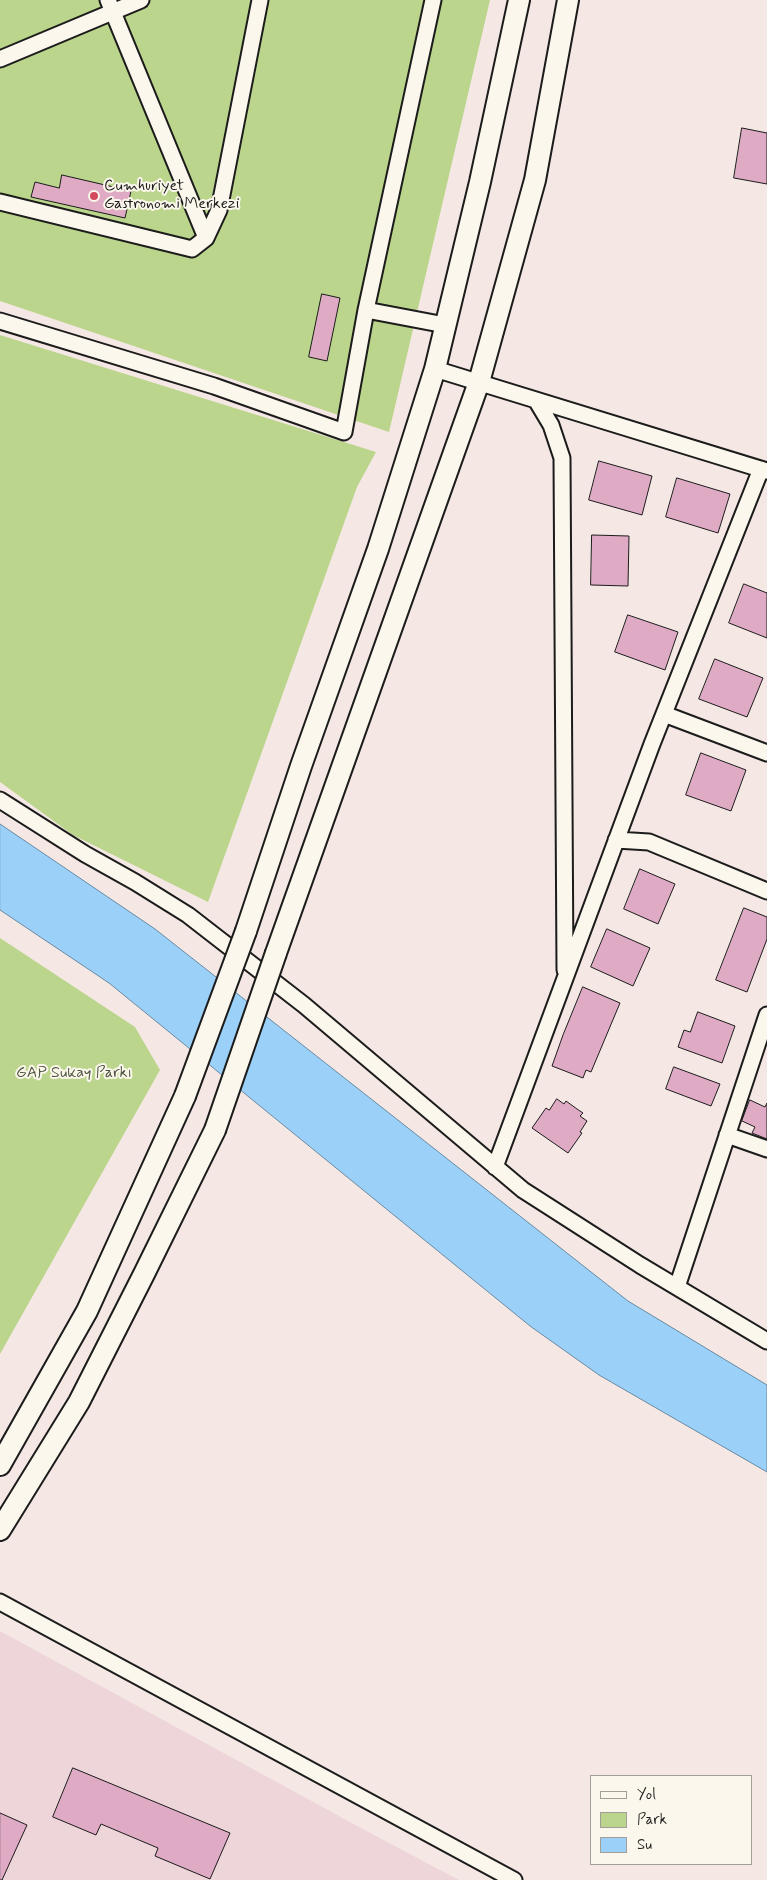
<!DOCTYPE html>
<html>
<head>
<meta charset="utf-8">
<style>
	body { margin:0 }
	#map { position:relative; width:767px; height:1880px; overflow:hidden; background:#f5e8e4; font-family:Mynerve,sans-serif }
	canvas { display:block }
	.legend { position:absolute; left:590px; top:1775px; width:162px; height:90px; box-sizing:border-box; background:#fbf7ec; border:1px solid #a29f99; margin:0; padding:6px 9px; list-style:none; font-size:15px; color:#1c1c1c }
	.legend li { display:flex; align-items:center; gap:10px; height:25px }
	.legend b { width:25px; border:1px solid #a29f99 }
</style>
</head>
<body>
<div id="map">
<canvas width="767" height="1880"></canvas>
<ul class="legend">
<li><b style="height:6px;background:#fbf7ec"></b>Yol</li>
<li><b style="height:14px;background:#bbd58c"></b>Park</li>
<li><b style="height:14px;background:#9bd1f9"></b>Su</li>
</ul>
</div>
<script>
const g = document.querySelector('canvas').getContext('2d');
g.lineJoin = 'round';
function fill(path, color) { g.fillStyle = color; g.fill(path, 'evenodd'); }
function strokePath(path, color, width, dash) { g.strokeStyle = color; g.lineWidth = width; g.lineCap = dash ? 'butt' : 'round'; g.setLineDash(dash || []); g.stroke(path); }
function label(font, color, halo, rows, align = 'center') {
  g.font = font + ' Mynerve,sans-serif'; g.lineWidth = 4; g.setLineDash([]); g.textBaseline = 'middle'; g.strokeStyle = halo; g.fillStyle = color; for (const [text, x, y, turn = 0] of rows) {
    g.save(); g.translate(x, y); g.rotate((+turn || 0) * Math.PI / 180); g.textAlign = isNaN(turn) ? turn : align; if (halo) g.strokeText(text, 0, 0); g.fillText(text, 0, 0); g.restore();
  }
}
const built = new Path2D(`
	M0 1631 361 1828 459 1880H0Z`);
const green = new Path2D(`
	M0 0H490L389 432 0 301Z
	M0 335 376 452 357 487 208 902 73 835 0 782Z
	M0 938 135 1027 160 1070 0 1354Z`);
const water = new Path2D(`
	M0 824 155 929 628 1301 767 1385V1472L599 1375 530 1326 109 983 0 910Z`);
const building = new Path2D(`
	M742 128 767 133V184L734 178Z
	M62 175 131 191 125 218 31 197 35 182 59 188Z
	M322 294 340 298 327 361 309 357Z
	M599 461 652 476 642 515 589 500Z
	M677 478 730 494 718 533 666 517Z
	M592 535 629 536 628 586 591 585Z
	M744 584 767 593V638L729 623Z
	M628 615 678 632 665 670 615 652Z
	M715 659 763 678 747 717 699 699Z
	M701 753 746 770 731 811 686 795Z
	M640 869 675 884 658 924 624 909Z
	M744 908 767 917V939L747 992 716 980Z
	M607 929 650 948 633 986 591 967Z
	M583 987 620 1003 591 1072 586 1070 583 1078 552 1066 563 1035Z
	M698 1012 735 1026 722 1063 678 1047 684 1030 690 1032Z
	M674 1067 720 1084 711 1106 666 1089Z
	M557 1099 564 1104 566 1101 577 1109 583 1113 580 1116 587 1121 580 1132 582 1133 568 1153 532 1128 546 1108 549 1110Z
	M750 1100 765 1107 767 1103V1139L752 1133 755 1127 742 1121Z
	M73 1768 230 1833 210 1879 155 1856 158 1848 101 1824 96 1835 53 1817Z
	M0 1813 27 1825 2 1880H0Z`);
const minor = new Path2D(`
	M108 0 206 238
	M0 59 141 0
	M0 202 192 249 206 238 219 210 260 0
	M366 310 445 325
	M0 321 214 386 344 432 366 310 433 0
	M435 369 767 471
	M536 400 551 425 562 458 565 970
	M664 714 767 753
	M0 800 85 854 135 882 188 915 304 1005 523 1190 640 1265 767 1341
	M616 840 649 842 767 891
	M727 1135 767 1149
	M495 1167 652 744 761 469
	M677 1287 767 1015
	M0 1602 514 1880`);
const major = new Path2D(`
	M246 931 301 766 378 549 435 369 480 182 519 0
	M276 953 479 382 535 180 568 0
	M0 1465 87 1311 185 1096
	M0 1530 79 1402 144 1274 215 1130`);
const majorBridge = new Path2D(`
	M185 1096 246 931
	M215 1130 276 953`);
const markers = [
	[94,196,5,"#d1495b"]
];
const poiNames = [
	["Cumhuriyet",104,187],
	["Gastronomi Merkezi",104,205]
];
const parkNames = [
	["GAP Sukay Parkı",74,1074]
];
fill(built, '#eed5da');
fill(green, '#bbd58c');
fill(water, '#9bd1f9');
strokePath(water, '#6889a1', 1);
fill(building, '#deaac4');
strokePath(building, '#1c1c1c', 1);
strokePath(minor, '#1c1c1c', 19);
strokePath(major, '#1c1c1c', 24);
strokePath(minor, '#fbf7ec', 15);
strokePath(major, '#fbf7ec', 20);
strokePath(majorBridge, '#1c1c1c', 24, []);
strokePath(majorBridge, '#fbf7ec', 20);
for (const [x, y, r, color] of markers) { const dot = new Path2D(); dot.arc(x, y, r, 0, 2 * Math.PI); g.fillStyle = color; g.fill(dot); strokePath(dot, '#fbf7ec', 2); }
label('16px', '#1c1c1c', '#fbf7ec', poiNames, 'left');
label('16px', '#4c543e', '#fbf7ec', parkNames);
</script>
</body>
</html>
